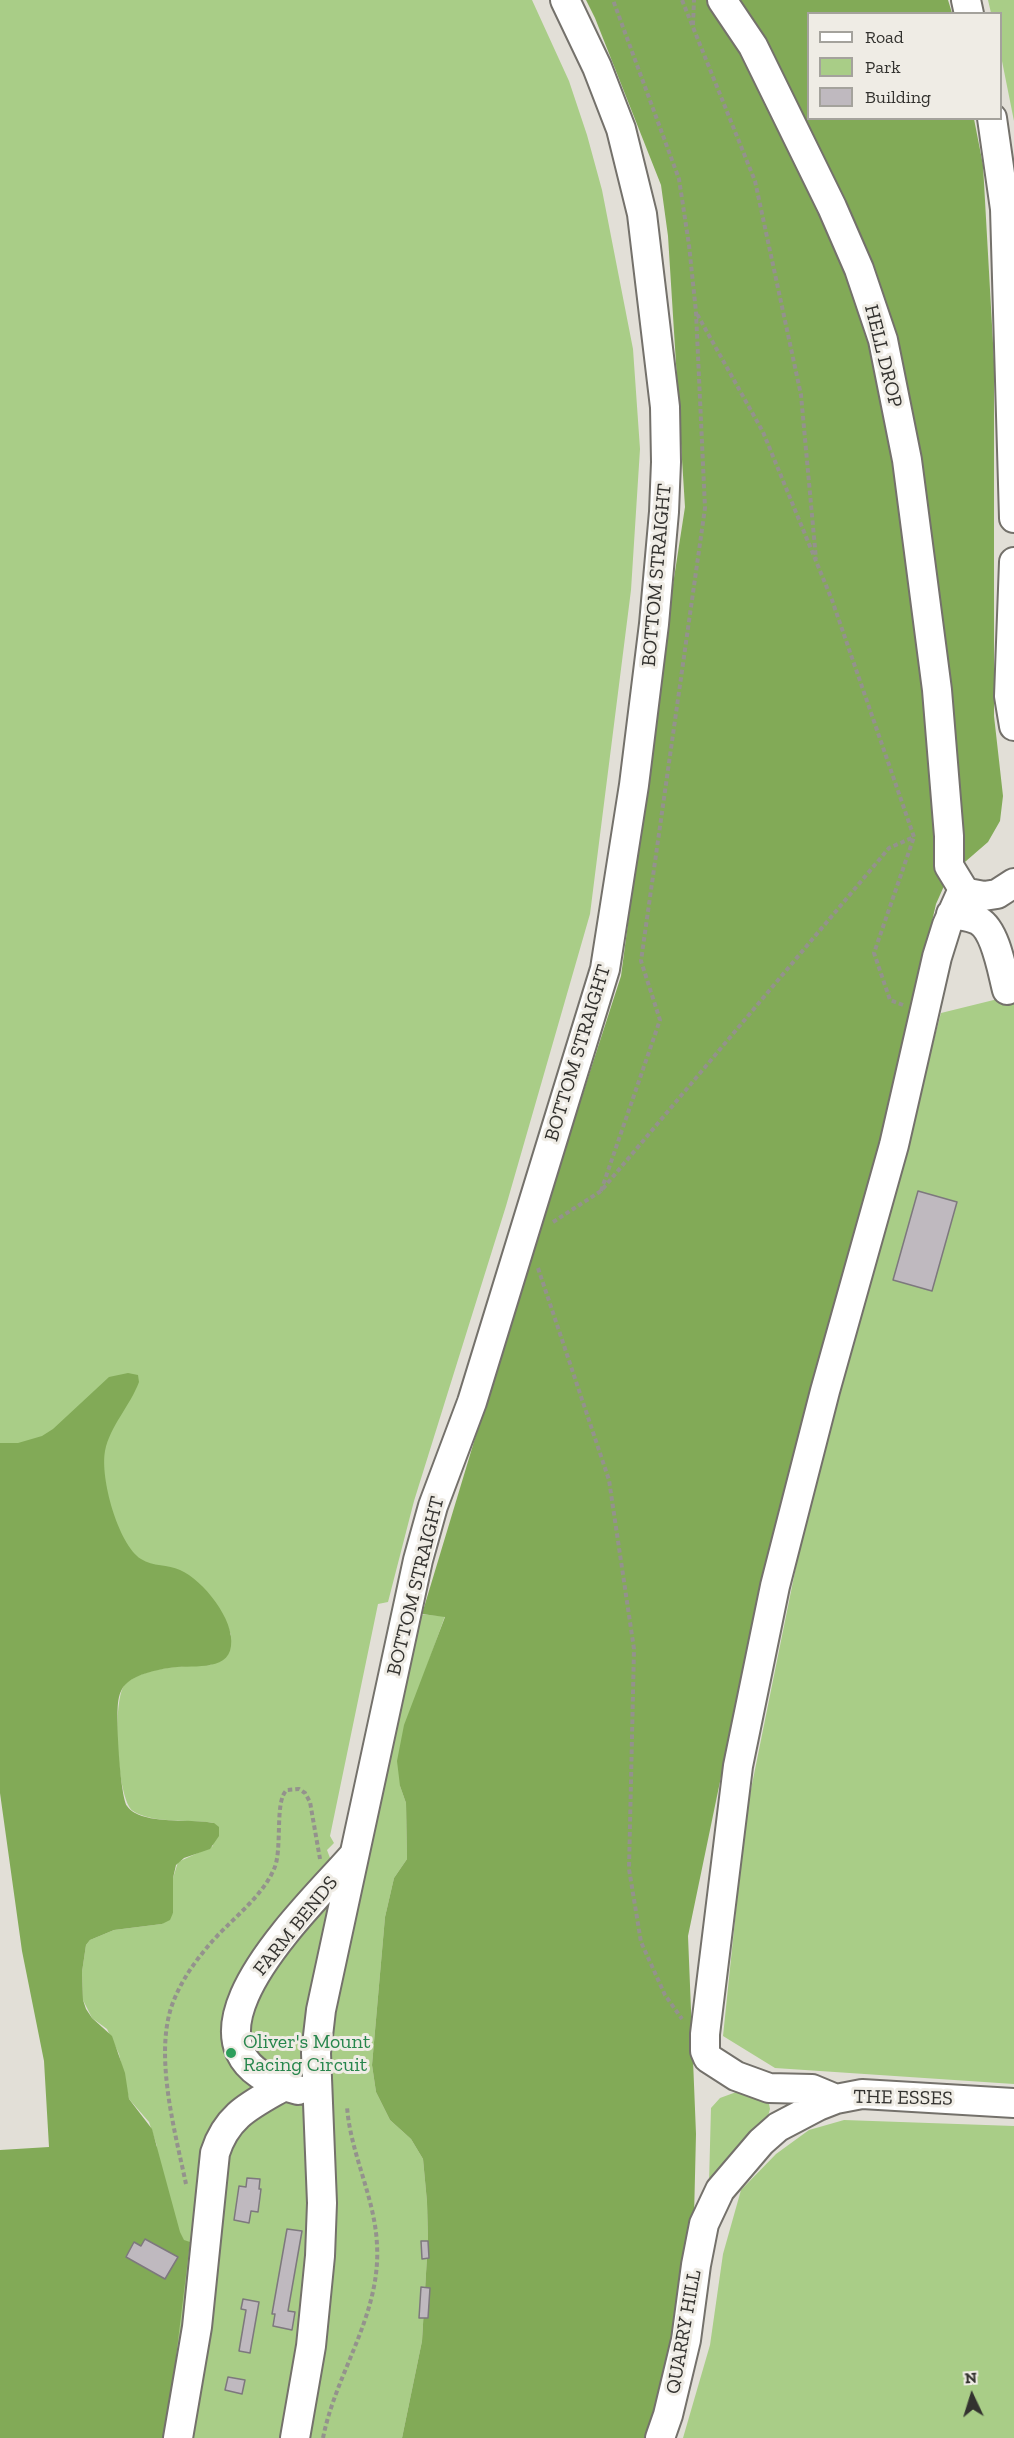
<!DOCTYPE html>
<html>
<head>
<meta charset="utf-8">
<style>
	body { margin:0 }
	#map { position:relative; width:1014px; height:2438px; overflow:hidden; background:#e2dfd7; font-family:"Zilla Slab",serif }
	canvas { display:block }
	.legend { position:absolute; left:807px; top:12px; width:195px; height:108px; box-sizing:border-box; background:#efece5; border:2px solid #a4a29c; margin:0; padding:8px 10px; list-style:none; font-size:18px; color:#33322f }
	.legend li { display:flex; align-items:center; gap:12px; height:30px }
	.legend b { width:30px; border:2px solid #a4a29c }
	.north { position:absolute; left:942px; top:2366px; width:60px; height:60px; -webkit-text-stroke:4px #efece5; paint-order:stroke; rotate:356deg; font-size:16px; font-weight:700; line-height:24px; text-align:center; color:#33322f }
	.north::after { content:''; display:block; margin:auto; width:21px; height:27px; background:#33322f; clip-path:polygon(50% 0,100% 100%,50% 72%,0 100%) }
</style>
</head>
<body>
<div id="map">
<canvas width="1014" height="2438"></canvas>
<ul class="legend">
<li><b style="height:8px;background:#fff"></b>Road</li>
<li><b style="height:16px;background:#a9cd87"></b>Park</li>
<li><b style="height:16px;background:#bfb9bf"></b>Building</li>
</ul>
<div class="north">N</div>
</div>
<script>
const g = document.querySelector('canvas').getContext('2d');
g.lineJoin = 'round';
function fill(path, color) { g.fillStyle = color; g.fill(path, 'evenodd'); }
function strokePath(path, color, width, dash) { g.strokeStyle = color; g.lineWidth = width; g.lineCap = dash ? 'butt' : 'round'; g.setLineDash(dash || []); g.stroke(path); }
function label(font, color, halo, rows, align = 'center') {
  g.font = font + ' "Zilla Slab",serif'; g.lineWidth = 6; g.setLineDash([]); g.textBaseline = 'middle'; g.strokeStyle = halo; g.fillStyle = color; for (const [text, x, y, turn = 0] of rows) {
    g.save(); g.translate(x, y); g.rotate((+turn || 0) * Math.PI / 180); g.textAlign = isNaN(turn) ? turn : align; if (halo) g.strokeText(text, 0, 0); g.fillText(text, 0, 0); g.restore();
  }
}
const green = new Path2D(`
	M0 0H532L569 81 587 135 602 190 633 349 640 449 631 590 590 914 506 1206 414 1501 388 1602 378 1604 330 1836 334 1843 327 1850 339 1882 317 1996 296 2079 305 2106 310 2177 302 2332 281 2438H0L157 2146 149 2122 129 2099 119 2054 107 2029 92 2018 83 2000 82 1972 86 1945 90 1940 114 1930 162 1924 173 1913V1878L178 1862 213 1846 214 1823C191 1819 152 1824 133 1811 117 1801 111 1696 126 1683 147 1666 186 1666 211 1665L231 1635 228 1627 0 1664Z
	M988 0H1014V121L1001 56 1000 14 991 13Z
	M1014 995V2084L775 2068 723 2036 746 1814 803 1532 941 1013Z
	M413 1614 445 1616 427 1666 400 1786 406 1803 407 1859 394 1878 385 1917 372 2065 376 2092 390 2120 411 2139 423 2159 427 2202 428 2240 422 2341 402 2438H304L328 2064 336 1986Z
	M739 2091 768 2099 770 2109 767 2120 709 2183 711 2108 720 2098Z
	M844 2120 1014 2126V2438H683L710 2345 723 2254 741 2190 776 2154 809 2130Z`);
const forest = new Path2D(`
	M586 0H948L952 13 808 14V118L974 119 983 165 994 361V716L1003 796 1000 821 988 842 958 868 944 886 936 904 881 1145 756 1608 688 1936 696 2134 694 2217 687 2283 650 2438H402L422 2341 428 2240 427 2202 423 2159 411 2139 390 2120 376 2092 372 2065 385 1917 394 1878 407 1859 406 1803 400 1786 397 1761 404 1725 445 1617 422 1614 527 1266 621 976 672 591 685 507 668 236 661 185 595 18Z
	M128 1373 138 1375 139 1382C130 1406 110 1426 105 1451 100 1478 118 1544 141 1559 153 1567 168 1564 180 1570 203 1580 235 1620 231 1646 228 1673 189 1664 169 1668 156 1670 137 1674 127 1683 121 1688 119 1695 118 1703 116 1719 120 1794 127 1806 131 1812 137 1814 142 1816 165 1823 191 1819 214 1823L219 1827V1836L210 1849 184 1858 176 1865 173 1878V1913L170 1920 162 1924 114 1930 90 1940 86 1945 82 1972 83 2000 86 2009 92 2018 112 2036 125 2073 129 2099 152 2129 180 2232 184 2240 190 2242 169 2415 163 2438H0V2150L49 2147 44 2061 22 1951 0 1793V1443H18L42 1436 53 1429 109 1377Z`);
const building = new Path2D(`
	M918 1191 957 1202 932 1291 893 1280Z
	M247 2178 260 2179 259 2189H261L258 2212 251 2211 249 2223 234 2220 239 2186 246 2187Z
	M287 2229 302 2231 288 2311 295 2312 292 2330 273 2326 275 2314H272Z
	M145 2239 178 2257 165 2279 126 2257 134 2242 141 2246Z
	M421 2241H428L429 2258 422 2259Z
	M421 2287 430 2288 428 2318H419Z
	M243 2299 259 2302 250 2353 239 2351 246 2310 241 2309Z
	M228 2377 245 2380 242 2394 225 2390Z`);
const path = new Path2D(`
	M682 0 755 181 801 395 816 559
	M693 25 694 0
	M903 1005 890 1000 874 953 914 837
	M601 1191 660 1020 641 961 705 508 696 312 689 245 679 179 613 0
	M553 1222 601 1191 889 848 914 837 832 600 763 432 697 314
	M538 1268 609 1480 634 1649 629 1869 641 1942 665 1995 682 2019
	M186 2184C175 2132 155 2059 171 2008 179 1984 193 1964 209 1945 229 1921 261 1899 274 1869 283 1850 274 1800 287 1790L299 1789 305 1793 310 1802 320 1859
	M323 2438C336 2372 381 2315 377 2245 375 2197 350 2153 347 2106`);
const minor = new Path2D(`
	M722 0 753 46 832 207 859 269 883 340 907 460 937 690 949 836V866L963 889 968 893 984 896 997 894 1014 883
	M966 0 969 14
	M992 118 1005 209 1014 518
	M1014 562 1009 696 1014 726
	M951 914C960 916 971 916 979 921 996 931 1002 971 1007 990
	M298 2090C151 2053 305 1911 353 1856
	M836 2099 812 2089 769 2088 736 2076 708 2058 705 2051V2034L738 1766 775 1586 825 1391 894 1145 937 957 947 925 963 889
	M178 2438 197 2327 215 2153C227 2115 251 2105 284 2086
	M295 2438 311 2346 320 2256 322 2203 316 2053 321 2010 418 1560 433 1506 472 1402 605 969 634 785 654 624 664 512 666 462 665 407 642 214 621 129 597 67 565 0
	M660 2438 668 2415 686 2340 696 2265 704 2224 720 2190 761 2142 778 2127 818 2106 836 2099 862 2094 1014 2103`);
const markers = [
	[231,2053,6,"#2e9e5b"]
];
const streetNames = [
	["HELL DROP",883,356,76],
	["BOTTOM STRAIGHT",657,575,-85],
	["BOTTOM STRAIGHT",578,1053,-73],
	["BOTTOM STRAIGHT",416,1586,-76],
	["FARM BENDS",296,1926,-51],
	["THE ESSES",903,2098,1],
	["QUARRY HILL",684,2332,-80]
];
const leisureNames = [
	["Oliver's Mount",243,2042],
	["Racing Circuit",243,2065]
];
fill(green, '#a9cd87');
fill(forest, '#82aa57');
fill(building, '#bfb9bf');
strokePath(building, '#7d787d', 1.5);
strokePath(minor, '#74716b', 32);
strokePath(path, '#94928d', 4, [4.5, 3]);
strokePath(minor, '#fff', 28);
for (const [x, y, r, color] of markers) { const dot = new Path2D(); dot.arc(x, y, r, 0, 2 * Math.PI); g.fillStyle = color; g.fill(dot); strokePath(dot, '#efece5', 2); }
label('20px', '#33322f', '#efece5', streetNames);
label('20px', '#27864d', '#efece5', leisureNames, 'left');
</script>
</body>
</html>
